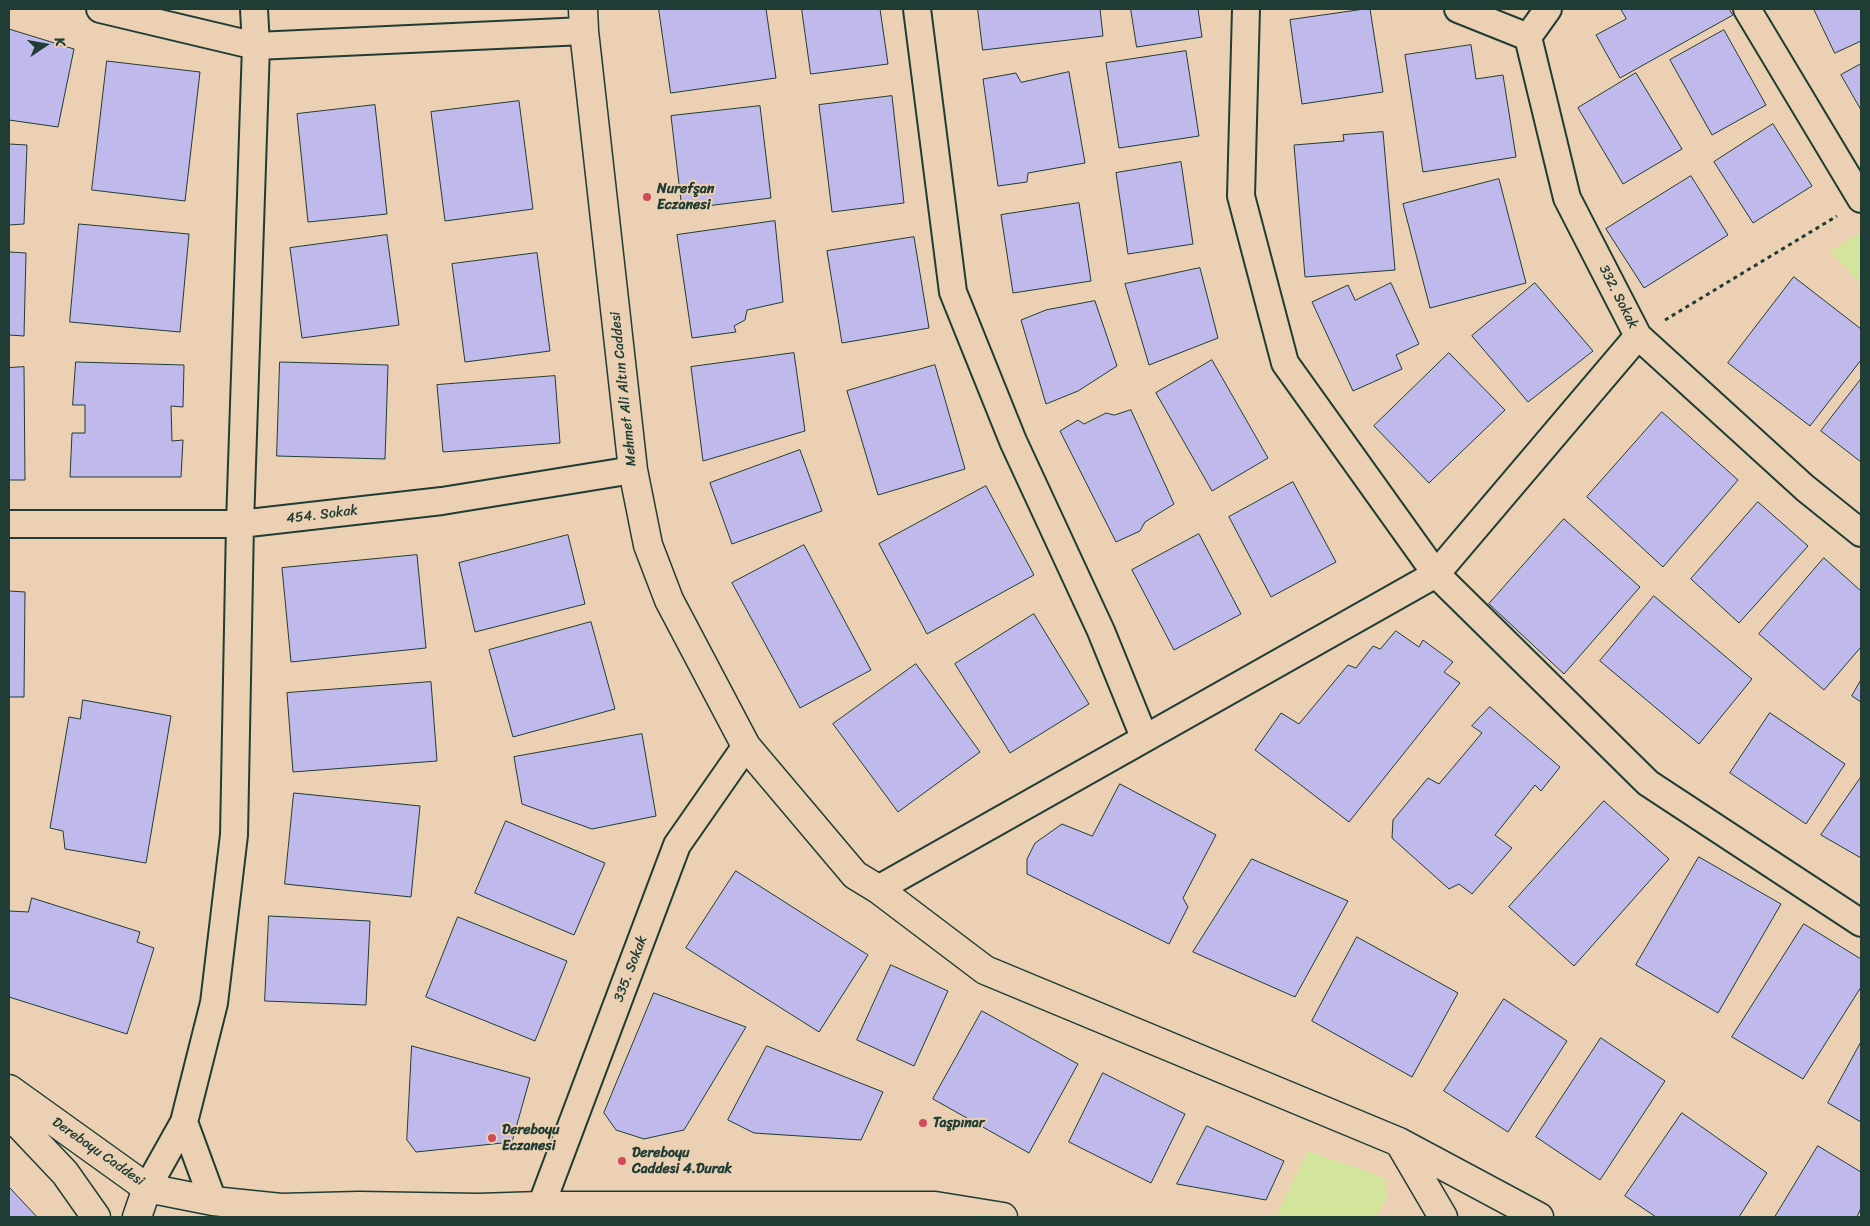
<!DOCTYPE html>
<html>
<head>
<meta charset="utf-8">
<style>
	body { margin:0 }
	#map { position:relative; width:1870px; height:1226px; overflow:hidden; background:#ecd0b3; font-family:Sriracha,sans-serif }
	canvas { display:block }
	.frame { position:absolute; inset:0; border:10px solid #1f3d34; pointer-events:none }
	.north { position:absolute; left:20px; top:20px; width:50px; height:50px; -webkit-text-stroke:4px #ecd0b3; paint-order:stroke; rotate:78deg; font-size:14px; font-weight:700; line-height:20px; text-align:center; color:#1f3d34 }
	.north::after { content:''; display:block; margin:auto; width:18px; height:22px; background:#1f3d34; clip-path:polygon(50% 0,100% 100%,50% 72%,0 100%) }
</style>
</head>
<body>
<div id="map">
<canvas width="1870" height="1226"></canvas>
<div class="frame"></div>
<div class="north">K</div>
</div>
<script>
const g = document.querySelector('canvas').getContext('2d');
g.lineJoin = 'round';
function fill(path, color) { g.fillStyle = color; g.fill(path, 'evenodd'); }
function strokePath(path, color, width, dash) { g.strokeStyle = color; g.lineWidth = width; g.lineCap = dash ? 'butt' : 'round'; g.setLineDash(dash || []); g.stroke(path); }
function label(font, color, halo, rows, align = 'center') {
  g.font = font + ' Sriracha,sans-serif'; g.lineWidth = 4; g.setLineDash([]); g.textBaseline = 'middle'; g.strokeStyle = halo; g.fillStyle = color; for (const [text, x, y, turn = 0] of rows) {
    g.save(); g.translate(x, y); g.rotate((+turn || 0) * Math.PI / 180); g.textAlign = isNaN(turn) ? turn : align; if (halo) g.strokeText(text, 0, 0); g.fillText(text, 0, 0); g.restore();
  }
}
const green = new Path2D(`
	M1861 233V284L1830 251Z
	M1308 1151 1385 1178 1387 1199 1375 1217H1285L1277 1214Z`);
const building = new Path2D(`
	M659 9H766L776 78 671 93Z
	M802 9H880L888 64 811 74Z
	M978 9H1100L1103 36 983 50Z
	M1131 9H1198L1202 37 1137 47Z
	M1365 9H1370L1383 92 1302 104 1290 20Z
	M1621 9H1729L1733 15 1620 78 1596 35 1626 19Z
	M1814 9H1861V41L1835 53Z
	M9 29 74 49 58 127 9 120Z
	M1724 30 1766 105 1712 135 1670 60Z
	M1471 45 1476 79 1503 75 1516 157 1423 172 1405 55Z
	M1186 51 1199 136 1119 148 1106 63Z
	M107 61 200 72 185 201 92 190Z
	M1861 64V110L1841 75Z
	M1069 72 1085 163 1028 173 1027 182 998 186 983 79 1016 73 1021 82Z
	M1636 73 1682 149 1623 184 1578 108Z
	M892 96 904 203 832 212 819 105Z
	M519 101 533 209 445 221 431 112Z
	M375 105 387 214 308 222 297 114Z
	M760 106 771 198 682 209 671 116Z
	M1773 124 1812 186 1753 223 1714 162Z
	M1383 132 1395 270 1305 277 1294 145 1344 141 1343 135Z
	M9 144 27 145 24 224 9 225Z
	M1181 162 1193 244 1128 254 1116 173Z
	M1691 176 1728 235 1644 288 1606 229Z
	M1499 179 1526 283 1430 308 1403 204Z
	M1079 203 1091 281 1013 293 1001 215Z
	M775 221 783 302 747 310 745 320 734 326 736 332 692 338 677 235Z
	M79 224 189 234 180 332 70 322Z
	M387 235 399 325 302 338 290 248Z
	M914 237 929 328 842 343 827 251Z
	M9 252 26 253 24 336 9 335Z
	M537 253 550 351 465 362 452 264Z
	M1200 268 1218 338 1149 365 1125 284Z
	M1794 277 1861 329V360L1810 426 1728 363Z
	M1391 283 1419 344 1396 355 1402 369 1353 391 1312 302 1348 285 1355 300Z
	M1535 283 1593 351 1528 402 1472 336Z
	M1095 301 1117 366 1078 391 1046 404 1021 320 1046 310Z
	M794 353 805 431 703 461 691 367Z
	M1449 353 1505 410 1429 483 1374 426Z
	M1212 360 1268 458 1212 491 1156 393Z
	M76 362 184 365 183 407 171 406 172 441 183 440 181 477H70L72 433H85V405H73Z
	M280 362 388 365 385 459 277 456Z
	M935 365 965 469 878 495 847 391Z
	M24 367 25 480H9V368Z
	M555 376 560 443 443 452 437 385Z
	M1861 379V462L1821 431Z
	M1131 410 1174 504 1145 522 1140 531 1116 542 1060 431 1078 420 1084 424 1106 413 1114 415Z
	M1662 412 1738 480 1663 567 1587 497Z
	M800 450 822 511 732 544 710 483Z
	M1293 482 1336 562 1271 597 1229 517Z
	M986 486 1034 575 927 634 879 544Z
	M1758 502 1808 546 1739 623 1691 579Z
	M1564 519 1640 587 1564 674 1489 604Z
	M1199 534 1241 614 1174 650 1132 570Z
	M568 535 585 604 475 632 459 563Z
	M804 545 871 670 800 708 732 583Z
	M417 555 426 648 291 662 282 568Z
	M1824 558 1861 591V647L1824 690 1759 634Z
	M9 591 25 592 24 697H9Z
	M1654 596 1752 679 1699 744 1600 661Z
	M1034 614 1089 704 1010 753 955 664Z
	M591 622 615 709 513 737 489 650Z
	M1396 631 1419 647 1423 640 1453 662 1444 672 1460 683 1349 822 1255 750 1281 713 1299 724 1348 665 1356 668 1373 646 1380 649Z
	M916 664 980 752 898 812 833 724Z
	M1861 680V702L1852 696Z
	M431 682 437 761 293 772 287 693Z
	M83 700 171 716 146 863 65 849 63 831 50 828 69 717 80 719Z
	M1490 707 1560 767 1541 791 1535 785 1495 835 1512 848 1472 894 1459 884 1449 889 1392 838 1393 820 1428 778 1439 784 1482 733 1472 726Z
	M1770 713 1845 764 1806 824 1730 773Z
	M642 734 656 816 592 829 522 804 514 757Z
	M1861 777V858L1821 835Z
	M1120 784 1216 835 1183 898 1188 907 1169 944 1027 874V859L1035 843 1062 824 1092 836Z
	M294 793 420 806 411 897 285 884Z
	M1604 801 1669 859 1574 966 1509 907Z
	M506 821 605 863 574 935 475 893Z
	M1699 857 1781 904 1718 1013 1636 965Z
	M1252 859 1348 901 1295 997 1193 952Z
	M736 871 868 955 819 1032 686 948Z
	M32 898 140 932 137 942 154 948 127 1034 9 997V913L10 911 28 912Z
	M269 916 370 921 366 1005 265 1001Z
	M458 917 567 961 535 1041 426 997Z
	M1804 924 1861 959V987L1803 1079 1732 1037Z
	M1357 937 1458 993 1412 1077 1312 1021Z
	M891 965 948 991 914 1066 857 1040Z
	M654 993 746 1027 684 1130 644 1139 616 1130 604 1113Z
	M1504 999 1567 1041 1508 1132 1444 1091Z
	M982 1011 1078 1064 1029 1153 933 1099Z
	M1601 1038 1665 1081 1600 1180 1536 1137Z
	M1861 1042V1122L1828 1103Z
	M412 1046 530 1078 512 1142 416 1152 407 1140Z
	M767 1046 883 1092 861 1140 754 1133 728 1120Z
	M1103 1073 1185 1114 1151 1183 1069 1142Z
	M1682 1113 1767 1173 1739 1217H1656L1625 1196Z
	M1207 1126 1284 1161 1266 1200 1177 1184Z
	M1818 1146 1861 1172V1208L1857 1217H1775Z
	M9 1187 37 1217H9Z`);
const path = new Path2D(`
	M1665 320 1837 216`);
const street = new Path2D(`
	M100 9 256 46 584 31
	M917 9 953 292 1013 441 1101 631 1144 737
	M1246 9 1241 196 1285 363 1436 574 1648 783 1861 923
	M1458 9 1528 37
	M1548 9 1528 37 1567 198 1638 336 1805 488 1861 533
	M1747 9 1861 199
	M9 524H240L442 501 633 470
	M878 889 1436 574 1638 336
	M184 1122 213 1201
	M147 1188 184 1122 214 1003 234 835 240 524 256 46 254 9
	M541 1206 677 845 746 746`);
const secondary = new Path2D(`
	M583 9 584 31 633 470 648 545 669 600 746 746 855 875 878 889 985 970 1399 1142 1539 1217
	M9 1089 147 1188 213 1201 281 1208 359 1206 478 1208 541 1206H935L1003 1217
	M9 1114 65 1173 96 1217
	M1399 1142 1443 1217
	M137 1217 147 1188`);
const markers = [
	[647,197,5,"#d1495b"],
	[923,1123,5,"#d1495b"],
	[492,1138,5,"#d1495b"],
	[622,1161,5,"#d1495b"]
];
const poiNames = [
	["Nurefşan",657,189],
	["Eczanesi",657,205],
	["Taşpınar",933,1123],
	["Dereboyu",502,1130],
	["Eczanesi",502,1146],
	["Dereboyu",632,1153],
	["Caddesi 4.Durak",632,1169]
];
const streetNames = [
	["332. Sokak",1618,297,63],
	["Mehmet Ali Altın Caddesi",624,389,-96],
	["454. Sokak",322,515,-7],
	["335. Sokak",631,969,-69],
	["Dereboyu Caddesi",98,1152,35]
];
fill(green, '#d3e59a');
fill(building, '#c0b9eb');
strokePath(building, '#1f3d34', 1);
strokePath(street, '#1f3d34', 30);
strokePath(secondary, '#1f3d34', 31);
strokePath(path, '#1f3d34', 3, [4, 4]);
strokePath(street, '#ecd0b3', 26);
strokePath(secondary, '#ecd0b3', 28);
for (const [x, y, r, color] of markers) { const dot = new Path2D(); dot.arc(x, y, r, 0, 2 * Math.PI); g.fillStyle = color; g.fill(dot); strokePath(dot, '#ecd0b3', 2); }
label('bold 14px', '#1f3d34', '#ecd0b3', poiNames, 'left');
label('14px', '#1f3d34', '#ecd0b3', streetNames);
</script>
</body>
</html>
